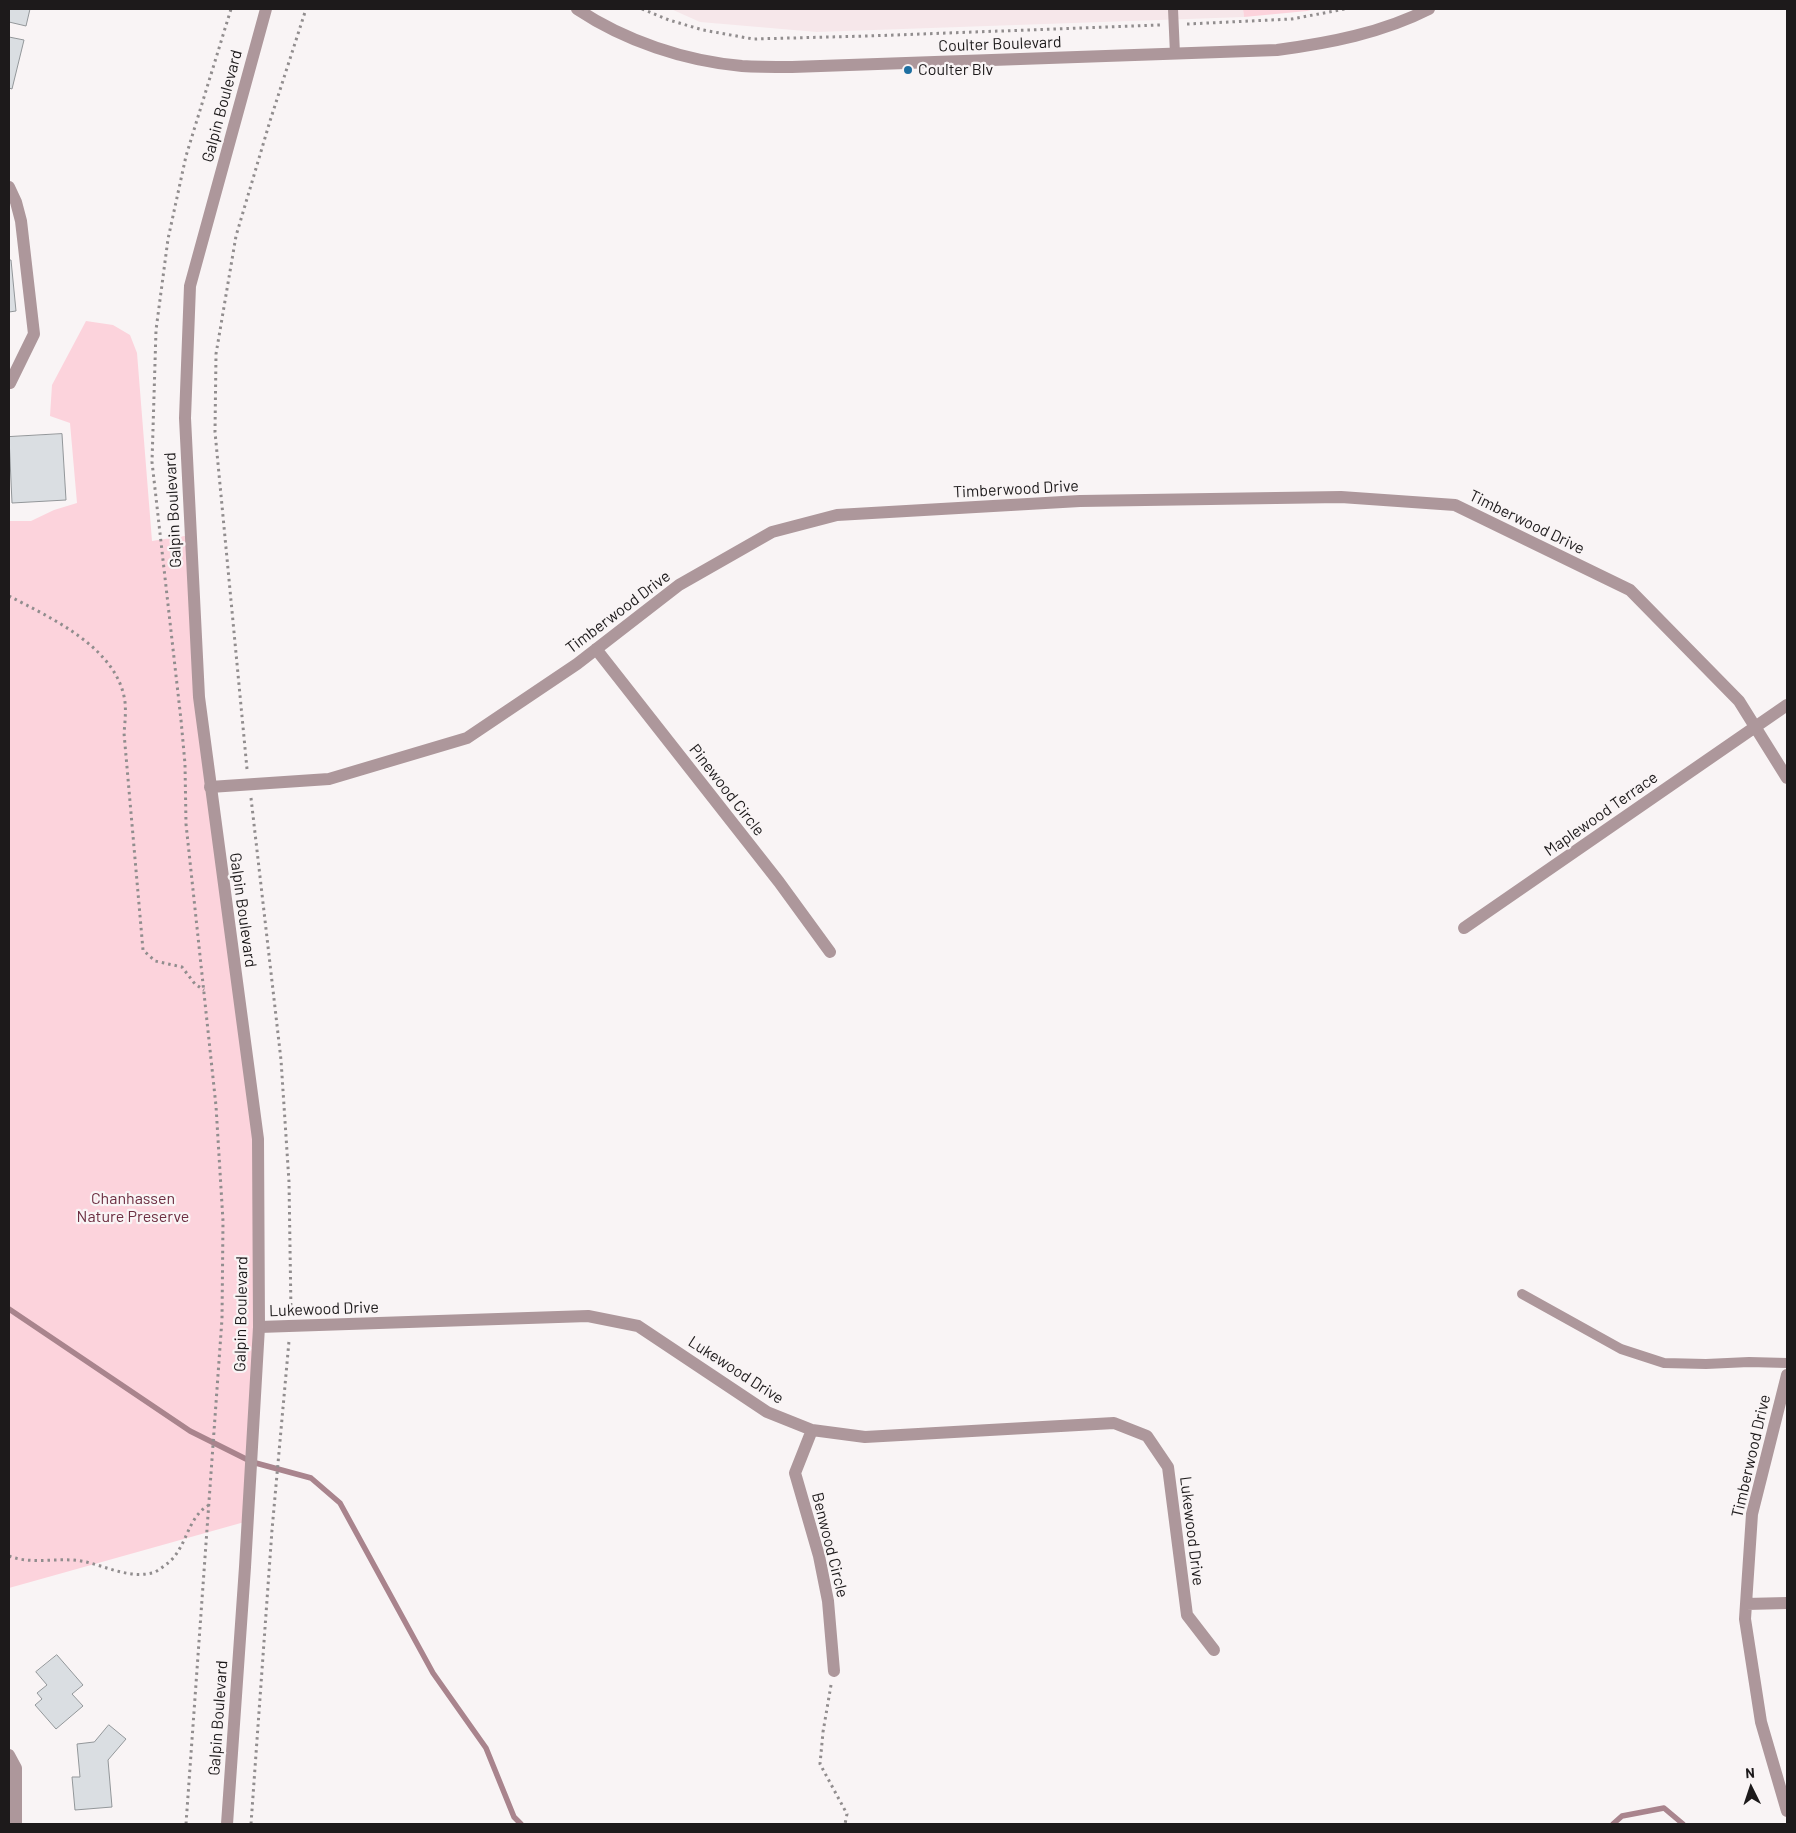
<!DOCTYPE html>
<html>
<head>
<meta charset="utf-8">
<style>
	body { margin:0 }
	#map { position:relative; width:1796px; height:1833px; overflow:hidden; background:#f9f4f5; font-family:Barlow,sans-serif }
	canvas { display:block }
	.frame { position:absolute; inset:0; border:10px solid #1d1a1b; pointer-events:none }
	.north { position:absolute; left:1726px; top:1763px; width:50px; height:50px; -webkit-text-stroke:4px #f9f4f5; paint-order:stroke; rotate:356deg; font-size:14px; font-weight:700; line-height:20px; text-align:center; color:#1d1a1b }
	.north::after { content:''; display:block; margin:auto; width:18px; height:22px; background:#1d1a1b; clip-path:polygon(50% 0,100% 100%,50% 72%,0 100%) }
</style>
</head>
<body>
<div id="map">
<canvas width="1796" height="1833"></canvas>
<div class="frame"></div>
<div class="north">N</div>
</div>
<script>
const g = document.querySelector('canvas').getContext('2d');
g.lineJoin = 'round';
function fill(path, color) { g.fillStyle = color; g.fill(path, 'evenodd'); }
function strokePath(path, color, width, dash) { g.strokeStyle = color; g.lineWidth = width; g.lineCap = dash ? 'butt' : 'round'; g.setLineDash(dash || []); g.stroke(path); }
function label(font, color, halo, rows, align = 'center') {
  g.font = font + ' Barlow,sans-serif'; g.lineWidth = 4.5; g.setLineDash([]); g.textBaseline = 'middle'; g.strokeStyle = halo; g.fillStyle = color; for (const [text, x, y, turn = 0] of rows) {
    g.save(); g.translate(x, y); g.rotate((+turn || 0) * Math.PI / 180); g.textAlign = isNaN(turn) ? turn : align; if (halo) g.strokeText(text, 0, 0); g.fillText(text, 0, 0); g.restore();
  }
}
const built = new Path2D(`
	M671 9H1243L1244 17 817 32 700 22Z`);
const green = new Path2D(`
	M1243 9H1315L1307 11 1244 17Z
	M86 321 113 325 130 335 137 353 152 541 191 535 199 697 258 1139 248 1521 9 1588V521H31L54 510 77 503 70 423 50 416 52 385Z`);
const stream = new Path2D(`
	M9 1309 190 1431 252 1462 311 1478 340 1503 433 1673 486 1748 514 1817 521 1824
	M1613 1824 1622 1816 1664 1808 1683 1824`);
const building = new Path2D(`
	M9 9H30L26 26 9 22Z
	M9 37 24 40 12 89 9 88Z
	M9 260H11L16 311 9 312Z
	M62 434 66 500 12 503 9 437Z
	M57 1655 83 1685 72 1694 83 1706 56 1729 35 1705 42 1699 37 1693 47 1685 36 1672Z
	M109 1725 126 1739 108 1760 112 1807 75 1810 72 1777H80L77 1744 94 1742Z`);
const path = new Path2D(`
	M642 9 669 20 703 30 753 39 868 36 1160 25
	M1187 24 1292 19 1345 9
	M9 596C51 618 118 648 125 702 126 712 125 723 124 733L143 950 155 961 182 967 195 984 204 990
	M247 769 215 432 216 354 236 236 270 121 306 9
	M251 798 281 1060 289 1182 291 1312
	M9 1556C32 1565 57 1557 81 1561 104 1565 128 1579 152 1573 157 1572 164 1566 168 1563 187 1548 187 1517 209 1505
	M831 1685 823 1732 820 1764 847 1814 845 1824
	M186 1824 222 1319 223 1221 216 1106 186 824 185 764 181 720 152 462 156 330 168 239 186 156 231 9
	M251 1824 272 1530 289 1341`);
const service = new Path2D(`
	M1173 9 1175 54
	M1522 1294 1621 1349 1664 1363 1706 1364 1749 1362 1787 1363`);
const minor = new Path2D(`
	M9 187 16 202 21 221 34 334 10 383
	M596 649 779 882 830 952
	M210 787 329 779 467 738 577 664 679 585 772 532 837 515 1080 501 1341 497 1455 505 1630 590 1739 701 1787 778
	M1464 928 1787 705
	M259 1327 588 1316 638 1326 767 1412 812 1430 865 1437 1114 1423 1147 1436 1168 1467 1187 1615 1214 1650
	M1787 1375 1752 1514 1745 1619 1761 1722 1787 1811
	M812 1430 795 1473 819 1556 828 1601 834 1671
	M1746 1604 1787 1603
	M9 1755 16 1768V1824`);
const tertiary = new Path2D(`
	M577 9C625 41 685 61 742 66 758 67 775 67 792 67L1277 50C1329 43 1382 33 1429 9
	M227 1824 245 1567 259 1327 258 1139 199 697 185 418 190 286 266 9`);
const markers = [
	[908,70,5,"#1e6fa1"]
];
const streetNames = [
	["Coulter Boulevard",1000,44,-2],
	["Galpin Boulevard",222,106,-75],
	["Timberwood Drive",1016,489,-3],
	["Galpin Boulevard",173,510,-93],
	["Timberwood Drive",1527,522,26],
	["Timberwood Drive",618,612,-37],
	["Pinewood Circle",727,790,52],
	["Maplewood Terrace",1601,814,-35],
	["Galpin Boulevard",243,910,82],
	["Lukewood Drive",324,1309,-2],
	["Galpin Boulevard",241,1314,-89],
	["Lukewood Drive",736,1370,33],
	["Timberwood Drive",1751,1456,-77],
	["Lukewood Drive",1192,1531,83],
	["Benwood Circle",830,1545,76],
	["Galpin Boulevard",218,1718,-86]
];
const poiNames = [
	["Coulter Blv",918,70]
];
const parkNames = [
	["Chanhassen",133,1199],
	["Nature Preserve",133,1217]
];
fill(built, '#f6e7ea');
fill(green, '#fcd3dc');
strokePath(stream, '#a9848d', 5.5);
fill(building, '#dadee2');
strokePath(building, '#929699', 1);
strokePath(path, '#918d8e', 3, [2.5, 4]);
strokePath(service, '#ad979b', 10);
strokePath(minor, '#ad979b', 12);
strokePath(tertiary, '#ad979b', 12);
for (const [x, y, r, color] of markers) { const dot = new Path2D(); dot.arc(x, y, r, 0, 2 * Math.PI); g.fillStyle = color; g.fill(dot); strokePath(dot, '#f9f4f5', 2); }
label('16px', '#1d1a1b', '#f9f4f5', streetNames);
label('16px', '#1d1a1b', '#f9f4f5', poiNames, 'left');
label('16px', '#6c2e41', '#f9f4f5', parkNames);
</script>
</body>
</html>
